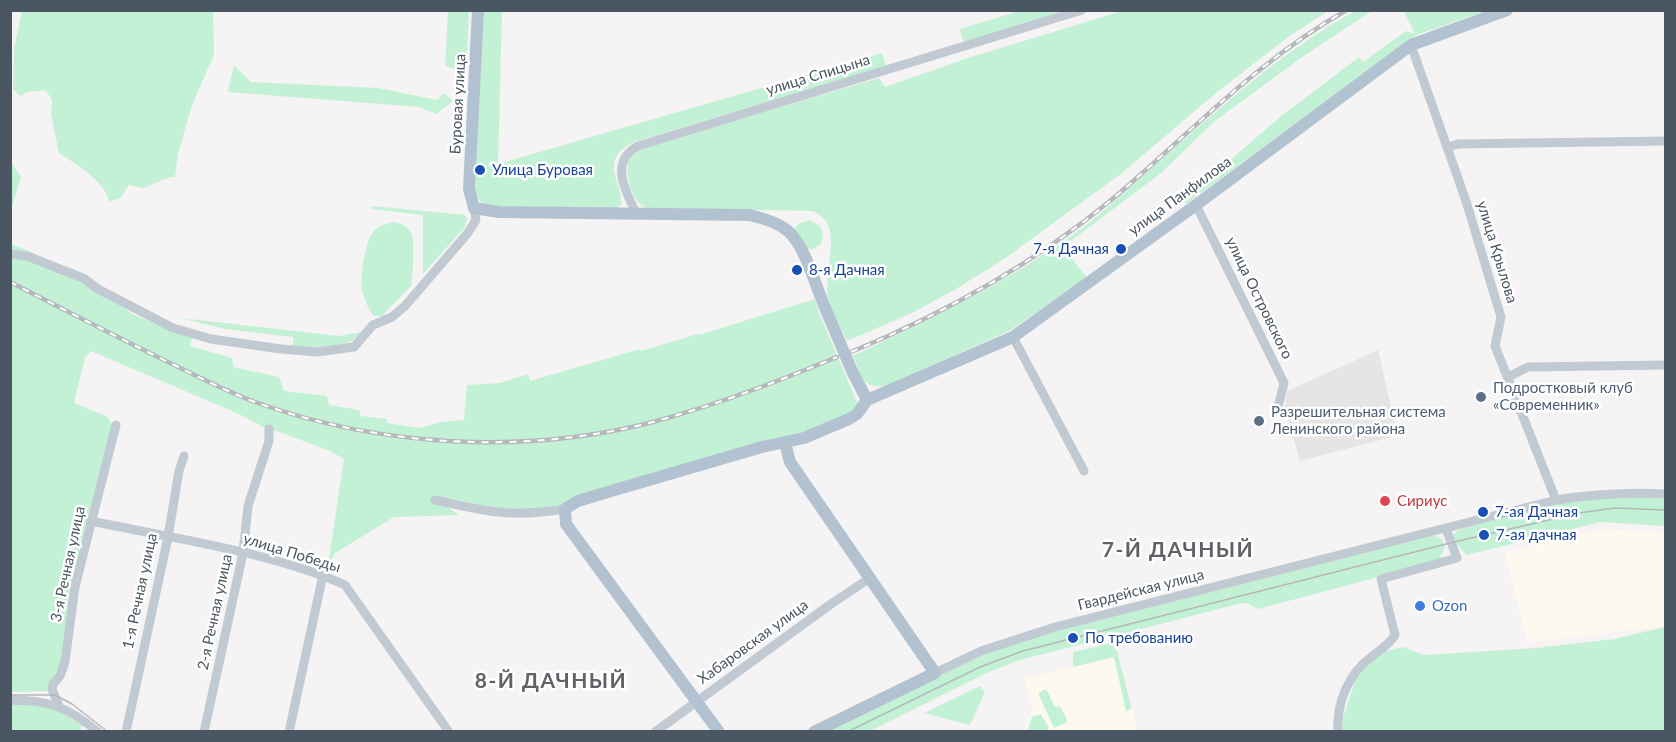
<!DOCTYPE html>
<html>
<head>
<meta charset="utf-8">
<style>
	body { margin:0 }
	#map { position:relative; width:1676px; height:742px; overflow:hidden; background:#f5f3f3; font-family:Lato,sans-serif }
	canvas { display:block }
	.frame { position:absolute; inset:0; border:12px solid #4a5661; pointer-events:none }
</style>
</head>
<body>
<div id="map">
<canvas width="1676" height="742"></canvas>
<div class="frame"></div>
</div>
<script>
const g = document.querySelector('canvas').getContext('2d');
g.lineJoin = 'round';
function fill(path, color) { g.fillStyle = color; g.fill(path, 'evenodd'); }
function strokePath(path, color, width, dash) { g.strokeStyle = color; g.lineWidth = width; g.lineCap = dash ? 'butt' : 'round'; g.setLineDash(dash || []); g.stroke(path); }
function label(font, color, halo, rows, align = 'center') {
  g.font = font + ' Lato,sans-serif'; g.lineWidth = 5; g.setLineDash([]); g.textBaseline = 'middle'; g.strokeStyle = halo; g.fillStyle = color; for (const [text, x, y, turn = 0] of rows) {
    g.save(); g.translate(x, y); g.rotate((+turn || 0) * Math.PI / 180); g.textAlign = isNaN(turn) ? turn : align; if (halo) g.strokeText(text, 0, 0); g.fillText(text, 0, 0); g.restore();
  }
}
const commercial = new Path2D(`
	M1601 529 1665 532V626L1527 643 1505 553Z
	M1119 656 1137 731 1024 732 1033 707 1024 679Z`);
const education = new Path2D(`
	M1378 350 1395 424 1392 437 1300 461 1285 409 1287 391Z`);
const green = new Path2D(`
	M20 11H213L214 55 192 105 178 154 175 177H170L143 188 129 185 120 198 109 202C106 181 75 164 59 153L51 114 52 100 46 90 27 92 20 96 13 89 14 49 21 15Z
	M448 11H469L466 72 445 66Z
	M484 11H502L498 164 882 53 886 66 634 142C599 160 620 177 622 204L617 208 486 206 475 196 479 79Z
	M1020 11H1069L964 43 960 29Z
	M1122 11H1328L1291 35 1217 92 1122 173 1004 259 956 289 912 313 847 341C841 328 831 312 828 298 824 278 837 241 827 223 824 217 818 214 813 211L646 208C631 201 625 176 629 160L642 148 879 78 885 87 968 58Z
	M1355 11H1372L1308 53 1216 120 1161 173 1063 247 1087 278 1009 331 888 385C869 389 866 384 856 370L858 368 853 356C924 322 995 288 1060 244 1094 221 1124 193 1154 166 1218 110 1280 52 1355 11Z
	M1404 11H1486L1416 35 1186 204 1183 201 1280 117 1359 57 1363 62 1406 31 1415 34Z
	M234 65 251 82 378 88 437 100 444 93 453 101 436 114 420 107 228 92Z
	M11 162 21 177 11 210H10Z
	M372 206 465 215 467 219 464 228 423 274V215L372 209Z
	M810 220 820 226 823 235 821 244 812 250 807 248 794 229 798 224Z
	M395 222C401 224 408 226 411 232 415 239 413 277 411 286L382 316H373C368 308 364 299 362 290 360 276 365 236 377 228 383 224 389 223 395 222Z
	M10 243 84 276 132 314 192 338 190 346 232 358 233 367 279 377 284 391 327 396 329 405 359 410 361 416 387 419V423L419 428 441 422 464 420 467 385 500 383 528 374 530 381 640 349 641 351 698 334 699 335 815 299 819 313 858 405 846 415 798 434 550 508 533 510 491 508 459 500 446 506 459 515 394 517 335 553 328 565 344 459 330 451 277 431 269 430 239 414 91 351 85 357 74 403 106 416 113 425 63 666 51 691 11 692Z
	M181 318 339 336 363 332 347 344 322 348 293 346V337L225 329Z
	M1592 497H1665V526L1600 522 1467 555 1457 545 1453 535 1459 529 1550 505Z
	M1431 536H1436L1442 539 1445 547 1440 558 1435 562 1258 609 1247 603H1242L1020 660 991 671 870 731 822 732 982 654 1055 631Z
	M1665 627V731L1341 732 1342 720 1356 678 1370 663 1386 651 1404 647 1423 655 1536 648 1615 639Z
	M1108 644 1112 645 1117 651 1131 706 1130 710 1126 711 1114 657 1073 667V652Z
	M980 686 985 692 970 725 924 713Z
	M1046 689 1055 707 1060 706 1067 720 1066 723 1054 728 1038 693Z
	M10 703H27L58 709 83 726 80 731H11Z
	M1041 714 1049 728 1047 730 1027 731 1032 717Z`);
const minor = new Path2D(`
	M1411 45 1466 201 1501 317 1495 346 1556 500
	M1448 147 1458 144 1666 141
	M1196 205 1284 383 1278 407
	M636 213C625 190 609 162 638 146L1082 10
	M10 254 27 256 83 278 98 289 173 328 211 339 281 349 317 352 354 347 373 325 392 317 405 306 467 234 476 220 474 208
	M1013 337 1084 471
	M1508 377 1528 367 1666 365
	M435 500C464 506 493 514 523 513 537 513 550 511 565 509
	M91 521C172 538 270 552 345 585L449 732
	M935 673 981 651 1055 627 1556 500C1595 494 1626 492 1666 494
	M10 700C49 700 68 707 98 732
	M59 706 52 689 53 684 60 676 65 662 75 587 116 425
	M126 732 168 537 179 471 184 456
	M204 732 243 553 248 506 269 441V429
	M289 732 323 575
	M655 732 831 604 870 578
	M1338 732C1336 704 1348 674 1371 657 1381 649 1388 646 1395 635L1381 579 1457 558 1446 529`);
const major = new Path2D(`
	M478 10 469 189 474 208 499 212 749 215C763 218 777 222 788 231 806 247 816 288 826 310
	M852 371 867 400
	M785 443 790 462 935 673 814 732
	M719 732 566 524 565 509 578 501 618 489 762 447 804 438 849 419 857 414 867 400 1013 337 1196 205 1411 45 1507 10`);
const tram = new Path2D(`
	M10 695H55L72 704 108 732
	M847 732 980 667 1023 651 1450 543 1579 513 1614 508 1666 510`);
const rail = new Path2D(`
	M10 282C63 309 115 336 168 362 197 376 225 391 255 402 380 447 525 455 653 422 716 405 777 382 837 357
	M851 352C943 314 1033 264 1110 201 1189 135 1256 61 1347 10`);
const majorBridge = new Path2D(`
	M826 310 852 371`);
const markers = [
	[480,170,6,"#1a4fb4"],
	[1121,249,6,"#1a4fb4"],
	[797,270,6,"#1a4fb4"],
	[1481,397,6,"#5c6f8a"],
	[1259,421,6,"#5c6f8a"],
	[1385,501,6,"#e0444e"],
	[1483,512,6,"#1a4fb4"],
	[1484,535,6,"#1a4fb4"],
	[1420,606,6,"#3f7fe0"],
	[1073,638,6,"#1a4fb4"]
];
const streetNames = [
	["улица Спицына",818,75,-17],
	["Буровая улица",458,104,-87],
	["улица Панфилова",1180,196,-36],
	["улица Крылова",1497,252,73],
	["улица Островского",1259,298,64],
	["улица Победы",292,553,17],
	["3-я Речная улица",68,564,-78],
	["Гвардейская улица",1141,590,-14],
	["1-я Речная улица",140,591,-78],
	["2-я Речная улица",215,612,-78],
	["Хабаровская улица",753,642,-36]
];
const transitNames = [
	["Улица Буровая",492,170],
	["7-я Дачная",1109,249,"right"],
	["8-я Дачная",809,270],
	["7-ая Дачная",1495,512],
	["7-ая дачная",1496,535],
	["По требованию",1085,638]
];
const serviceNames = [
	["Подростковый клуб",1493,388],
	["«Современник»",1493,405],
	["Разрешительная система",1271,412],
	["Ленинского района",1271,429]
];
const healthNames = [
	["Сириус",1397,501]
];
const shopNames = [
	["Ozon",1432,606]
];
const districtNames = [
	["7-Й ДАЧНЫЙ",1178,550],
	["8-Й ДАЧНЫЙ",551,681]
];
fill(commercial, '#fdf9ef');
fill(education, '#e6e4e5');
fill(green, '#c3f1d5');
strokePath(minor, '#c1cad2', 9);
strokePath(major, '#b3c2d1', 12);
strokePath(tram, '#b5b8bd', 1.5);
strokePath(rail, '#b5b8bd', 4.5);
strokePath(rail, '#fff', 2, [7]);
strokePath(majorBridge, '#b3c2d1', 12);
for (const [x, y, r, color] of markers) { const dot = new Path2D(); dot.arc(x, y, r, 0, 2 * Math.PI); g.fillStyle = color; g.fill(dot); strokePath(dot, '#fff', 2); }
label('15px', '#4a5661', '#fff', streetNames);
label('15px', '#164399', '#fff', transitNames, 'left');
label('15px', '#4e5e75', '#fff', serviceNames, 'left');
label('15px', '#be3a42', '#fff', healthNames, 'left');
label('15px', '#366cbe', '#fff', shopNames, 'left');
g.letterSpacing = '1.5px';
label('bold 21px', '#5f6368', '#fff', districtNames);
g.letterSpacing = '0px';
</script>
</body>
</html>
